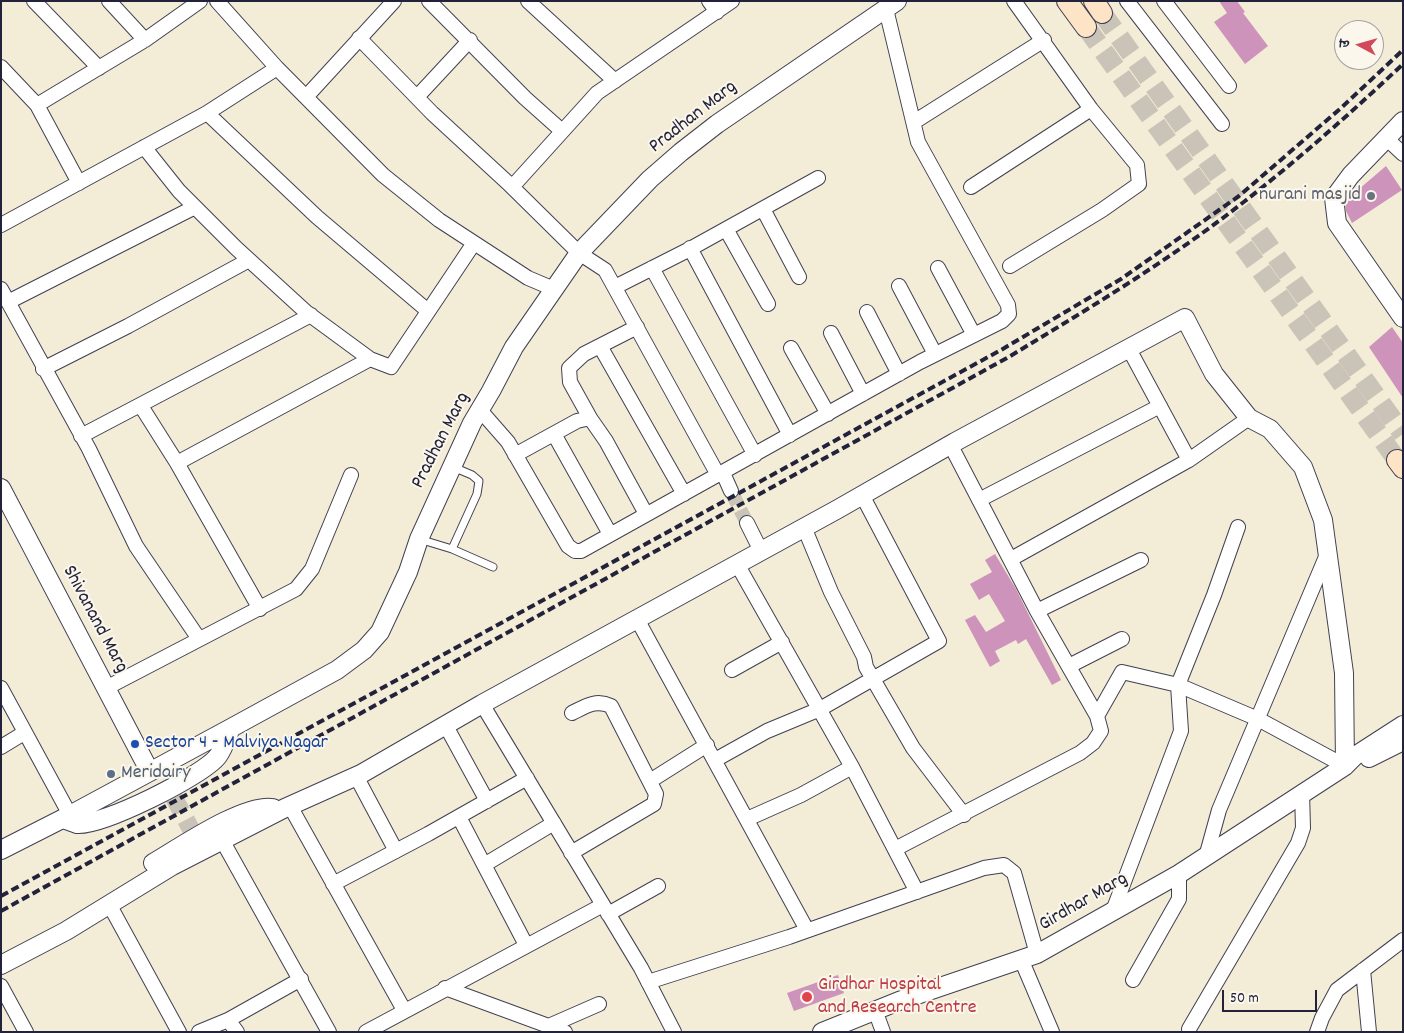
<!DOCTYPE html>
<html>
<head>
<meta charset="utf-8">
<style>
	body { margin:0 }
	#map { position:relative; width:1404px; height:1033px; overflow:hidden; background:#f3ecd6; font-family:Dekko,"Playpen Sans Deva",sans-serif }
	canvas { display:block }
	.frame { position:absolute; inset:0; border:2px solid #22223b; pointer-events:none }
	.north { position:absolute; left:1334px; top:20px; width:50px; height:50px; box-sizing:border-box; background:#fbf7ec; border:1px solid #a4a2a5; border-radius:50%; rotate:276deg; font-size:14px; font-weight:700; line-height:20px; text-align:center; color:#22223b }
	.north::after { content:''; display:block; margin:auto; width:18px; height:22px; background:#d1495b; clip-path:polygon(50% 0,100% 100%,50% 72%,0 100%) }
	.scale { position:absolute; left:1222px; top:990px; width:95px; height:22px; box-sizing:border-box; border:2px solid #22223b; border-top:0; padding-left:6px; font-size:15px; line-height:18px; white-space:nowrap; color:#22223b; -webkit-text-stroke:4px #fbf7ec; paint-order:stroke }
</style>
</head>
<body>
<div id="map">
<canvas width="1404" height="1033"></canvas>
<div class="frame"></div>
<div class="north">उ</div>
<div class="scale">50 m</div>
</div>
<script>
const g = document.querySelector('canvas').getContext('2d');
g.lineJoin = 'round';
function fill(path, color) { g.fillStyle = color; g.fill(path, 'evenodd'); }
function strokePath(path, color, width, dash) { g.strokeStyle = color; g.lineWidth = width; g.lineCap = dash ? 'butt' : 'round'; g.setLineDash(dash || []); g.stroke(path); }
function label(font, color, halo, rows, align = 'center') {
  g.font = font + ' Dekko,sans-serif'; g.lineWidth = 4; g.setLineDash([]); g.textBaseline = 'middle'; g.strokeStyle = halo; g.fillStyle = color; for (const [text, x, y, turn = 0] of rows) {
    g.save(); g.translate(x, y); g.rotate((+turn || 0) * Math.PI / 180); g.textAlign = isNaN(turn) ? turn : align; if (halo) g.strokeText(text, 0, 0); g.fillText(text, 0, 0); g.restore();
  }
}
const building = new Path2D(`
	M1219 1H1237L1245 12 1243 13 1268 46 1245 64 1214 22 1227 13Z
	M1386 166 1402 190 1352 223 1346 211 1345 201Z
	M1392 327 1403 343V398L1369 347Z
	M995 554 1016 589 1061 680 1052 685 1026 639 1018 644 1016 640 995 651 1000 661 990 667 965 620 975 615 986 632 1005 621 989 594 979 600 970 584 992 572 985 560Z
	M838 975 844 993 794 1011 787 993Z`);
const minorTunnel = new Path2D(`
	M731 491 747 523`);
const tertiaryTunnel = new Path2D(`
	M173 796 192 831`);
const secondaryTunnel = new Path2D(`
	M1102 13 1403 434
	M1086 27 1397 460`);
const service = new Path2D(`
	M419 539 452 549 493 567
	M452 549 477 494 479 481 472 475 453 467`);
const minor = new Path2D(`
	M34 1 99 68
	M109 1 145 40
	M217 1 277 68 383 175 439 220 528 278 554 289
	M429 1 525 98 562 131
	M528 1 615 81
	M709 1 717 12
	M1127 1 1222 124
	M1164 1 1229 86
	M359 38 432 113 508 183 579 253 605 270 718 475
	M1 67 37 105 79 183
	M306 97 394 1
	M417 97 470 40
	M37 105 145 40 200 1
	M207 113 317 217 428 311
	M914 122 1044 40
	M1387 139 1403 154
	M144 147 179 191 236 248 306 312 370 359 391 367 474 243
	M512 187 597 93 732 1
	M971 187 1091 109
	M763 209 799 277
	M1 225 207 113 277 68
	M726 229 768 304
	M690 248 790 435
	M1010 266 1102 210 1139 184 1137 165 1091 109 1014 1
	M652 268 755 455
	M938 268 974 335
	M899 286 935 354
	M615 287 688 250 818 178
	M1 289 89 449 136 546 199 639
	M8 302 195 207
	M867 312 899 374
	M831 333 863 394
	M600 346 684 494
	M791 348 828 414
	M1129 349 1189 460
	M43 369 128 326 249 260
	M141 406 177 463 370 359
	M480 410 508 442 568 546 575 551H581L920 362 1002 321 1009 314 1008 305 918 142 886 9
	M590 418 570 382 569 368 584 354 637 327
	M554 434 610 534
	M81 436 311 315
	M515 455 577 421 590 418 606 441 646 514
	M177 463 260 609
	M723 473 731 491
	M979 500 1160 406
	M747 523 761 551
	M804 527 831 592 864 657 866 667 913 748 964 815
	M1011 559 1189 460 1249 418
	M737 564 852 767 917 892
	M1037 611 1141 560
	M637 619 807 930
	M1069 666 1122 639
	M732 670 782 642
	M1 688 70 815
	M106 688 296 589 312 569 351 475
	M482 704 641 968 674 1032
	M1097 716 1122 672 1178 685 1258 719 1345 766
	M446 726 487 801
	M1 747 24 733
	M715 760 767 731 820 709 939 641 862 495
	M356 776 396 851
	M650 781 707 745
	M290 806 404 1010
	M459 817 526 945
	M747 819 801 795 852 767
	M222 840 329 1032
	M895 849 1080 753 1093 743 1101 731 1097 716 1037 611 950 444
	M571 853 654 804 656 794 611 706C596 699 586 706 572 713
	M1206 857 1219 810 1328 552
	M484 865 554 823
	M333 884 428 834 527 778
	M109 904 179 1032
	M1113 911 1181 731 1178 685 1214 595 1238 527
	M608 914 658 886
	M1021 959 1052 1032
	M1363 970 1369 1032
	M1133 980 1179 899V874
	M648 982 789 937 984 868 1004 865 1014 873 1037 954
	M1 986 26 1032
	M445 988 565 1032
	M875 1010 883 1032
	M228 1020 301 979
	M551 1025 599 1004
	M1189 1029 1298 843 1303 828 1302 792
	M199 1032 228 1020 237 1032
	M366 1032 603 905
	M1317 1032 1322 1018 1337 990 1403 940`);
const tertiary = new Path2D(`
	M1403 121 1351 175 1334 198 1337 223 1403 318
	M1 488 150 772
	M1369 758 1403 741
	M63 819C67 820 73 823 77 824 102 826 203 776 218 756 224 748 227 737 231 728
	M1 850 70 815 231 728 337 670 364 650 380 632 408 572 419 539 472 423 491 391 514 347 579 253 650 179 681 152 717 124 897 1
	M153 863C179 848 244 803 273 808
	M1 965 66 931 172 866 285 808 361 774 482 704 838 509 955 442 1185 318 1214 374 1249 418 1270 429 1303 467 1323 520 1344 673 1345 766
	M822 1032 899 1001 1037 954 1179 874 1345 766 1355 756 1403 725`);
const secondary = new Path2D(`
	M1067 1 1086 27
	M1094 1 1102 13
	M1397 460 1403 468`);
const rail = new Path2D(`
	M1 896 1001 350 1121 279 1239 196 1341 108 1403 50
	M1 911 1007 358C1088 309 1170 260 1245 201 1300 158 1352 112 1403 64`);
const markers = [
	[1371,196,5,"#6b7280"],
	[135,744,5,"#1a4fb4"],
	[111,774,5,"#5c6f8a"],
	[807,997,6,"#e0444e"]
];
const streetNames = [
	["Pradhan Marg",694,118,-38],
	["Pradhan Marg",442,441,-63],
	["Shivanand Marg",94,620,62],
	["Girdhar Marg",1084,903,-30]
];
const worshipNames = [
	["nurani masjid",1361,196]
];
const transitNames = [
	["Sector 4 - Malviya Nagar",145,744]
];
const serviceNames = [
	["Meridairy",121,774]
];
const healthNames = [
	["Girdhar Hospital",818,986],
	["and Research Centre",818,1009]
];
fill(building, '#cd93ba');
strokePath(minorTunnel, '#c9c4b7', 14, [14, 7]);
strokePath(tertiaryTunnel, '#c9c4b7', 18, [18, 9]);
strokePath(secondaryTunnel, '#c9c4b7', 20, [20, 10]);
strokePath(service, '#414052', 9);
strokePath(minor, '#414052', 16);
strokePath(tertiary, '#414052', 20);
strokePath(secondary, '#414052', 22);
strokePath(service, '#fff', 7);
strokePath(minor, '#fff', 14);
strokePath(tertiary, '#fff', 18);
strokePath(secondary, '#fee4c6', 20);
strokePath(rail, '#22223b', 4, [8, 4]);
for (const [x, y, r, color] of markers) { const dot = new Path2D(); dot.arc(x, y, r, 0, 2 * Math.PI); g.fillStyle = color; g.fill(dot); strokePath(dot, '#fbf7ec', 2); }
label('20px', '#22223b', '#fbf7ec', streetNames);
label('20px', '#5b616d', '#fbf7ec', worshipNames, 'right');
label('20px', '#164399', '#fbf7ec', transitNames, 'left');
label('20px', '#4e5e75', '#fbf7ec', serviceNames, 'left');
label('20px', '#be3a42', '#fbf7ec', healthNames, 'left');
</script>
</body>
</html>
